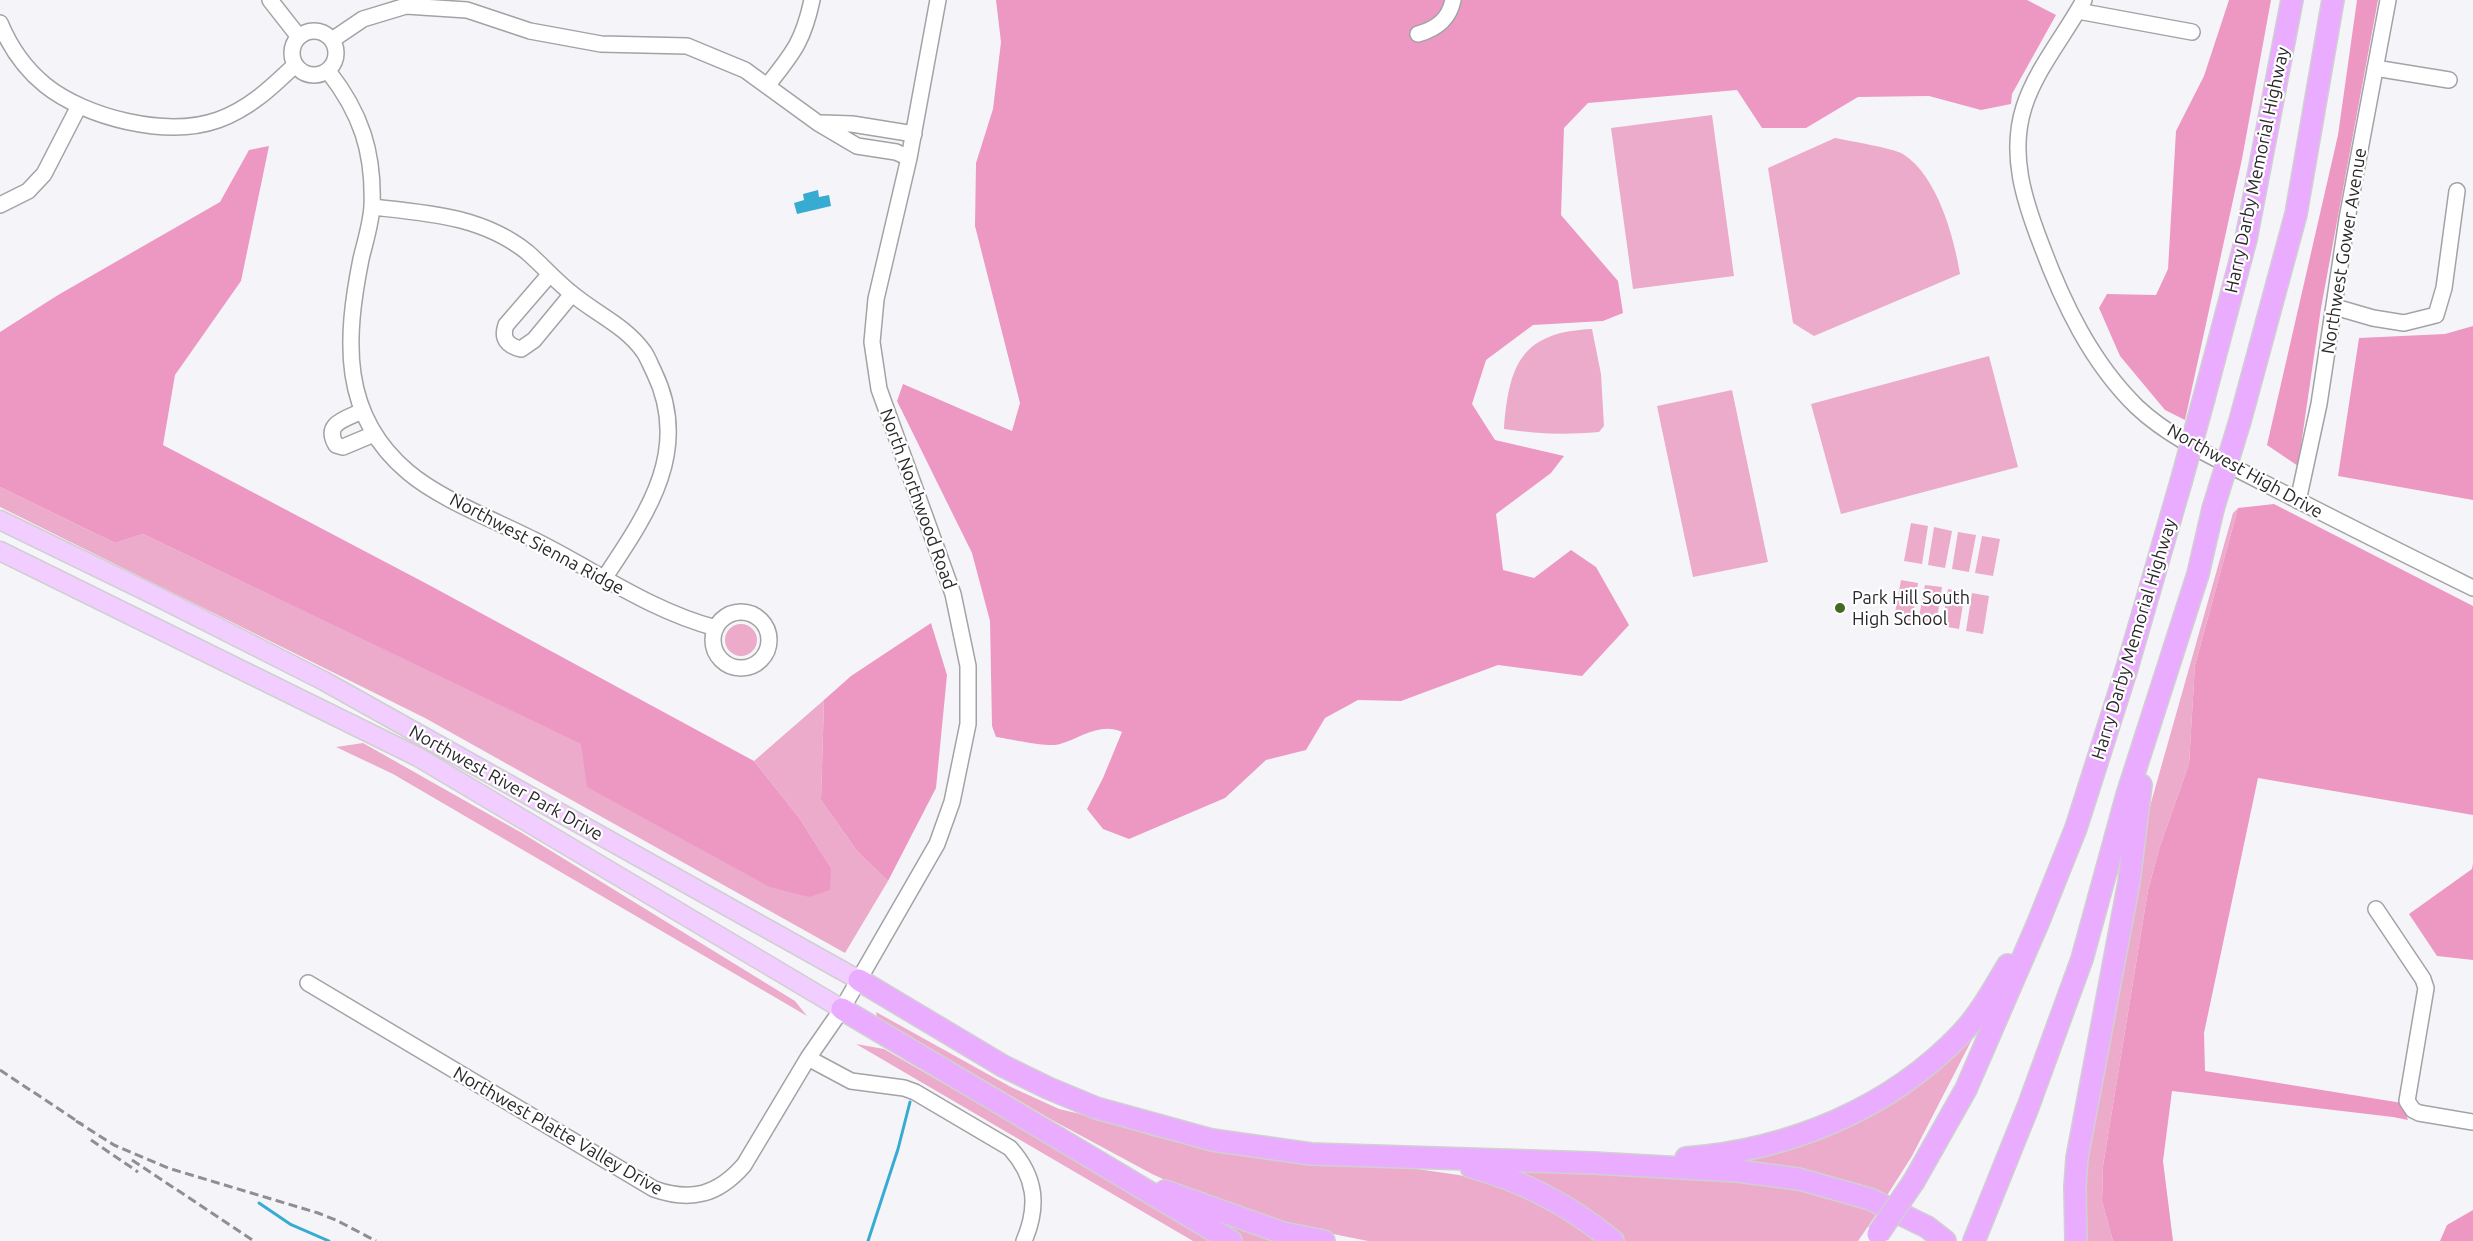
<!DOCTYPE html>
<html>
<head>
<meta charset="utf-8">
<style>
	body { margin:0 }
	canvas { display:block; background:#f5f5f9 }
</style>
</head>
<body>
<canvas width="2473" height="1241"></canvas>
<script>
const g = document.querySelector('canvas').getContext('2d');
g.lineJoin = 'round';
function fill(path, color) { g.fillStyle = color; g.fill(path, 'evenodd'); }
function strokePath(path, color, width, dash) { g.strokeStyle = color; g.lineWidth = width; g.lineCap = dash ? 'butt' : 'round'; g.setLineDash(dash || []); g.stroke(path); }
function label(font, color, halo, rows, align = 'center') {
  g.font = font + ' Ubuntu,sans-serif'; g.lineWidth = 4.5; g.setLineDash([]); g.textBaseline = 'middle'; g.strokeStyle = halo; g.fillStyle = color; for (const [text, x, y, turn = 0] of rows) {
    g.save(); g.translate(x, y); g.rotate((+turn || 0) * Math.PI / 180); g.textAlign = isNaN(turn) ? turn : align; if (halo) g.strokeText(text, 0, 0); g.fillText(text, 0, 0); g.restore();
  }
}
const green = new Path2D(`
	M1712 115 1734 276 1633 289 1611 128Z
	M1835 138C1849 141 1893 148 1903 154 1937 175 1954 237 1960 274L1814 336 1793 323 1768 168Z
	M1592 329 1601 374 1604 426 1599 432C1566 435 1536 434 1504 429 1509 365 1521 332 1592 329Z
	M1989 356 2018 467 1841 514 1811 404Z
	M1732 390 1768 562 1693 577 1657 406Z
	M0 487 115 543 143 534 582 744 588 787 831 868 800 819 754 761 824 700 821 800 857 851 888 881 845 953 425 718 0 507Z
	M2238 508 2195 665 2189 764 2160 846 2148 890 2103 1166 2102 1201 2113 1241H2080L2078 1184 2141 838 2233 513Z
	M1911 523 1928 526 1922 564 1904 561Z
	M1934 527 1952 531 1945 568 1928 565Z
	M1958 532 1976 535 1969 572 1952 569Z
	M1982 536 2000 539 1993 576 1975 573Z
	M1901 580 1918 583 1912 621 1894 618Z
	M1925 585 1942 587 1936 625 1918 622Z
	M1948 589 1965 592 1959 629 1942 626Z
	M1972 593 1989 596 1983 634 1966 631Z
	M725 640a16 16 0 1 1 32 0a16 16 0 1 1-32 0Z
	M363 743 522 833 795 1001 807 1016 393 774 336 747Z
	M876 1012 1011 1087 1059 1109 1089 1116 1153 1136 1238 1155 1276 1160 1396 1166 1459 1175 1485 1182 1538 1203 1601 1241H1368L1278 1223 1185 1189 1152 1174 1052 1120 877 1017Z
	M1982 1020 1912 1156 1886 1197 1853 1184 1794 1169 1702 1159 1793 1143Z
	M856 1044 884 1049 1216 1241H1193Z
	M1493 1165 1777 1181 1880 1209 1858 1241H1623Z
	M1211 1218 1284 1241H1240Z`);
const forest = new Path2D(`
	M996 0H2027L2056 15 2012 94 2011 104 1981 110 1929 96 1858 97 1806 128H1762L1737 90 1588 103 1564 128 1561 215 1618 281 1623 313 1603 321 1533 325 1486 360 1472 404 1495 440 1564 456 1551 473 1496 514 1503 570 1534 578 1571 550 1596 567 1629 625 1582 676 1498 665 1401 701 1358 700 1325 718 1306 750 1266 760 1225 798 1129 839 1103 829 1087 809 1103 778 1122 732C1100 722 1081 738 1060 744 1049 748 1010 739 996 737L992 726 990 621 972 553 897 401 903 384 1012 431 1020 403 975 226 976 163 993 109 1001 42Z
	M2229 0H2271L2242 159 2185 420 2165 410 2120 356 2099 308 2107 294 2156 295 2168 269 2176 131 2204 76Z
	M2357 0H2378L2321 308 2298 466 2267 445 2338 135Z
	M269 146 241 281 175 375 163 445 429 585 754 761 800 819 831 868 830 890 809 897 770 887 587 787 581 744 143 534 115 543 0 487V332L58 295 220 202 249 150Z
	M2473 326V500L2338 476 2359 338 2445 334Z
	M2274 504 2473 606V815L2258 778 2204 1033 2205 1071 2402 1103 2408 1120 2393 1117 2172 1091 2163 1161 2173 1241H2113L2102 1201 2103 1166 2148 890 2160 846 2189 764 2195 665 2238 508Z
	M931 623 947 675 936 788 888 881 857 851 821 800 824 700 851 676Z
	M2473 863V960L2437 956 2409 914 2472 869Z
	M2473 1210V1241H2440L2447 1225Z`);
const water = new Path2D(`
	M818 190 819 197 829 195 831 206 797 214 794 203 804 200 803 194Z`);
const stream = new Path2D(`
	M259 1203 290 1224 329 1241
	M868 1241 898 1149 910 1102`);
const minor = new Path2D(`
	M270 0 299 37
	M2084 0C2065 35 2036 69 2024 107 2009 154 2024 200 2041 244 2063 303 2091 362 2137 407 2172 440 2220 460 2262 482 2332 518 2402 553 2473 588
	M2078 11 2192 32
	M0 23C10 47 24 68 45 85 86 118 167 138 218 120 249 109 272 87 295 65
	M292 53a22 22 0 1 1 44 0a22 22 0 1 1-44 0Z
	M1418 34C1436 29 1449 20 1453 0
	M332 40 363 19 406 6 467 10 530 31 601 44 687 46 745 70 818 123 857 146 896 152 909 158
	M2375 68 2449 80
	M328 71C361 113 374 152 372 206 371 224 365 242 361 259 345 339 340 415 408 472 441 500 497 521 536 541 596 571 651 611 716 628
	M767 86C793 53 803 42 812 0
	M822 123 852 124 914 134
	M0 205 28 191 44 174 79 106
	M372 207C427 213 482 216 527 252 542 265 555 280 570 292 594 313 625 325 644 352 648 358 651 366 654 372 692 450 647 514 605 577
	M550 274 506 325C501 339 508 346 521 349L534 340 572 294
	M2335 307 2373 318 2404 323 2436 315 2444 288 2457 191
	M362 411C346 419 323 423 336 445L343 447 374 434
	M2298 501 2319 404 2347 219 2388 0
	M713 640a28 28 0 1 1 56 0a28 28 0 1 1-56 0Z
	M2376 909 2423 979 2426 988 2407 1101 2413 1110 2419 1113 2473 1122
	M308 983 654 1189C691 1202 718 1195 744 1165L808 1058 842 1009 937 844 952 802 968 724V666L953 594 879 389 872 342 876 299 909 158 938 0
	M808 1058 851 1081 904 1088 915 1092 1010 1148C1036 1177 1039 1206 1024 1241`);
const major = new Path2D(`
	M0 520 158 597 324 681 859 980
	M0 551 418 757 842 1009`);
const highway = new Path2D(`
	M2204 398 2246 239 2292 0
	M2240 421 2296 214 2333 0
	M859 980 1003 1066 1048 1088 1096 1108 1212 1140 1311 1154 1593 1163 1737 1171 1799 1179 1870 1199 1927 1227 1945 1241
	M842 1009 1231 1241
	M1686 1158C1789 1150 1890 1109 1962 1033 1980 1014 1994 988 2008 965
	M1471 1167C1523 1181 1572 1207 1613 1241
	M1914 1181 1966 1089 2038 923 2076 828 2127 668 2181 482
	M1165 1191 1283 1233 1324 1241
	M1974 1241 2028 1107 2082 959 2127 795 2198 574 2213 509
	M2076 1241 2075 1187 2077 1158 2129 882 2141 785`);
const rail = new Path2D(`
	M0 1070 83 1125
	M76 1121 114 1145 168 1168 318 1213 336 1220 376 1241
	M91 1140 138 1172
	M132 1160 254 1241`);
const highwayBridge = new Path2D(`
	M2181 482 2204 398
	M2213 509 2240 421
	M1878 1234 1914 1181`);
const markers = [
	[1840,608,6,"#466820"]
];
const streetNames = [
	["Harry Darby Memorial Highway",2257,170,-78],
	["Northwest Gower Avenue",2344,251,-81],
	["Northwest High Drive",2245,471,29],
	["North Northwood Road",918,499,70],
	["Northwest Sienna Ridge",537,544,28],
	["Harry Darby Memorial Highway",2134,639,-73],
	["Northwest River Park Drive",506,783,29],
	["Northwest Platte Valley Drive",558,1131,30]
];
const poiNames = [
	["Park Hill South",1852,598],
	["High School",1852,619]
];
fill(green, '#ecabcb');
fill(forest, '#ed98c3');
fill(water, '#37abd1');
strokePath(stream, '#37abd1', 3);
strokePath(minor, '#a3a3a6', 18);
strokePath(major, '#d0d0d0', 21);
strokePath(highway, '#d0d0d0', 24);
strokePath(minor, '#fff', 15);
strokePath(major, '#f2cdff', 18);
strokePath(highway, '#eaacff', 21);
strokePath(rail, '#8f8f92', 3, [9, 4.5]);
strokePath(highwayBridge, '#d0d0d0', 24, []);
strokePath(highwayBridge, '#eaacff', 21);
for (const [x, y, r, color] of markers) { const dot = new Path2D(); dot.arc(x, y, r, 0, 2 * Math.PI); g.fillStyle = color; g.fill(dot); strokePath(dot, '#fff', 2); }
label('18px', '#29292b', '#fff', streetNames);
label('18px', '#29292b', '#fff', poiNames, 'left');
</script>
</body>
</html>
